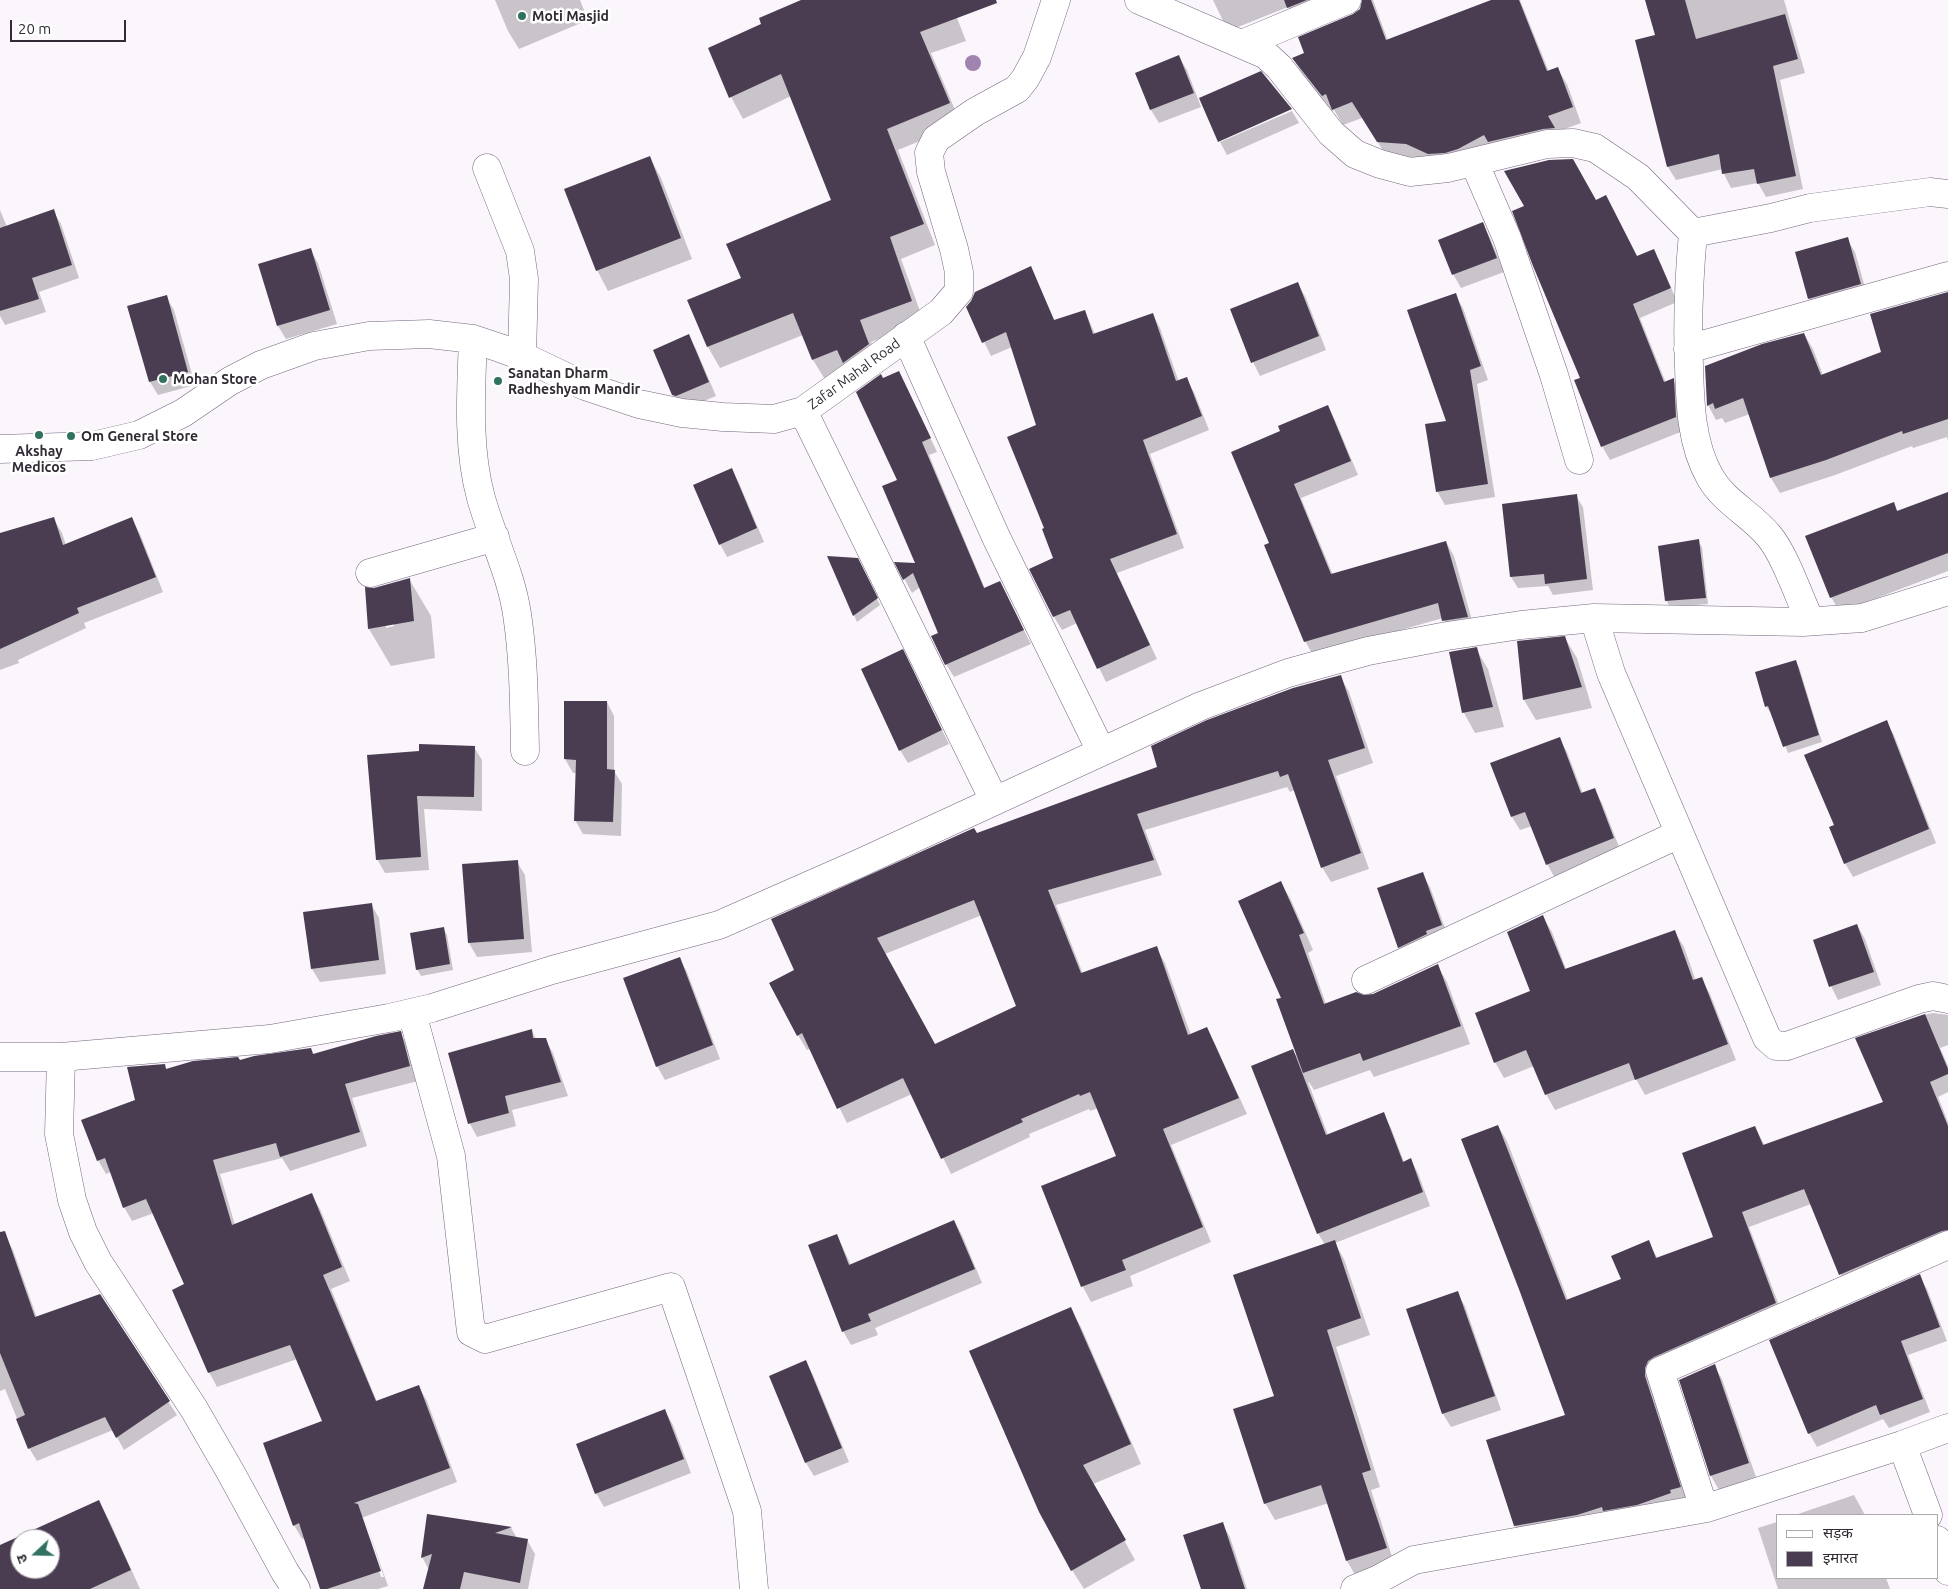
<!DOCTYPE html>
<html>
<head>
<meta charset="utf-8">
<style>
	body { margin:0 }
	#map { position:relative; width:1948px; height:1589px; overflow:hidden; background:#faf6fc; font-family:Ubuntu,"Noto Sans Devanagari",sans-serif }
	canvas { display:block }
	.legend { position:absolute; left:1776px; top:1514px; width:162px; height:65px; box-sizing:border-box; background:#fff; border:1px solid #adaaae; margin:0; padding:6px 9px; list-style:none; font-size:15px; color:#312b35 }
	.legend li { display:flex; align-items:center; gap:10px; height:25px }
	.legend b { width:25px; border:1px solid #adaaae }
	.north { position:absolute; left:10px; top:1529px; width:50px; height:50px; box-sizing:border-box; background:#fff; border:1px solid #adaaae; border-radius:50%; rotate:249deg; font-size:14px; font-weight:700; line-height:20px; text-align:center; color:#312b35 }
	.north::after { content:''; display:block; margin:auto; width:18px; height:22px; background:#307160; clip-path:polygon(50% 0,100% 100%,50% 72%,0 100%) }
	.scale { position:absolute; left:10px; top:20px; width:116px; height:22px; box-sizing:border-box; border:2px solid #312b35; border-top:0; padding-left:6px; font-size:15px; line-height:18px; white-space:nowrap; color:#312b35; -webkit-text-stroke:4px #fff; paint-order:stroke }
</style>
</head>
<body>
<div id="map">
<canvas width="1948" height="1589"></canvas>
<ul class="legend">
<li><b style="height:6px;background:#fff"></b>सड़क</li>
<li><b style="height:14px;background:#4a3d52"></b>इमारत</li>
</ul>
<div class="north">उ</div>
<div class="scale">20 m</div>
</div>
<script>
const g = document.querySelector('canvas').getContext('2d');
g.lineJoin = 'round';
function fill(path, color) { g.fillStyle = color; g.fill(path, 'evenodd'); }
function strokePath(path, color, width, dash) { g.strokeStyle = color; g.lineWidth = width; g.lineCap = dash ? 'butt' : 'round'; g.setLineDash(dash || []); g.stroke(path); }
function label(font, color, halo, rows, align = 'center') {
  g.font = font + ' Ubuntu,sans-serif'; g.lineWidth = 5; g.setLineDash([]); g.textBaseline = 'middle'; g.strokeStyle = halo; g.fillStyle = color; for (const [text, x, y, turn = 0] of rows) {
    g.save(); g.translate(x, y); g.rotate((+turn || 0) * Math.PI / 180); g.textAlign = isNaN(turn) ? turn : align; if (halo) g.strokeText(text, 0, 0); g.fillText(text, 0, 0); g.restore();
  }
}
const shadow = new Path2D(`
	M495 0H580L588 20 519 49 508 31Z
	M802 0H950L966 41 931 53 961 124 898 150 935 245 901 259 924 322 871 342 881 366 826 381 813 360 803 335 720 368 708 347 688 301 743 279 833 201 791 96 743 119 731 97 709 49 763 25Z
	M1213 0H1373L1388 41 1495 0H1520L1549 72 1557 68 1567 84 1581 123 1467 165 1388 158 1362 118 1343 125 1334 110 1332 111 1302 74 1293 58 1305 53 1360 11 1364 2 1359 0 1297 24 1288 7 1228 31Z
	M1646 0H1784L1805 73 1780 80 1803 189 1766 197 1758 183 1731 188 1724 174 1723 169 1676 180 1668 167 1656 36Z
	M1179 57 1187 70 1201 107 1159 123 1151 110 1136 74Z
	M1292 111 1299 123 1227 155 1220 142Z
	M650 158 661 178 692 259 608 291 597 270Z
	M1596 202 1637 257 1653 250 1661 264 1677 302 1640 318 1666 383 1673 380 1681 393 1683 431 1610 460 1602 446 1582 379Z
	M0 210 7 227 53 211 61 224 79 278 39 292 46 312 5 325 0 316Z
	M1483 224 1490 238 1504 272 1461 288 1453 274 1440 241Z
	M1847 239 1855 252 1868 298 1817 312 1809 299Z
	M310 250 318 263 337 324 286 339 278 326 260 265Z
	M1030 268 1055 321 1085 311 1095 334 1153 315 1160 328 1179 382 1186 379 1194 392 1209 430 1150 454 1184 548 1117 573 1157 659 1106 682 1077 623 1062 630 1054 617 1055 559 1046 528 1038 425 1012 347 991 356 967 307Z
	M1298 284 1306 298 1326 350 1260 376 1253 362 1232 310Z
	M1948 294V441L1947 437 1913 448 1912 446 1835 475 1780 493 1771 478 1750 414 1725 423 1722 418 1716 420 1708 405 1804 334 1813 349 1823 375 1883 353Z
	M1455 295 1463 308 1488 380 1477 384 1495 497 1445 505 1437 491 1447 422Z
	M166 297 174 310 195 385 158 395 150 382 129 307Z
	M688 336 696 349 716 396 685 409 681 408 673 394Z
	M899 372 937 452 929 455 985 589 1000 583 1031 644 954 677 946 664 940 633 920 587 912 593 896 563 917 565 899 480 883 380Z
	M1328 407 1335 420 1358 475 1301 498 1333 575 1446 542 1454 556 1475 631 1451 634 1443 618 1313 655 1305 641 1271 544 1282 432Z
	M731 469 739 483 764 542 727 557 720 544Z
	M1948 493V571L1840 612 1831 597 1893 503 1898 512Z
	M1576 496 1583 507 1593 590 1553 595 1548 586 1518 588 1511 577 1503 505Z
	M53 518 62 533 66 545 132 519 140 534 163 592 84 623 86 628 18 660 19 663 0 670V535Z
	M1698 541 1702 547 1708 604 1670 607 1666 600Z
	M829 557 861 566 880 605 857 622Z
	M409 579 431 616 435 658 391 666 369 629 366 589H374ZM394 623V626L386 628V625Z
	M1565 638 1577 658 1592 708 1536 720 1524 700Z
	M1476 649 1488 669 1504 727 1475 733 1464 713 1450 653Z
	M1795 661 1799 667 1822 742 1788 753 1772 712H1770L1766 706Z
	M910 665 949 744 908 763 900 750Z
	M1340 676 1349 692 1373 763 1336 776 1369 869 1331 882 1322 867 1295 790 1290 792 1287 787 1145 830 1162 875 1056 905 1083 974 1156 948 1165 963 1191 1035 1206 1028 1215 1044 1247 1114 1171 1145 1211 1242 1130 1276 1133 1286 1091 1302 1083 1287 1043 1186 1118 1157 1098 1108 1090 1111 1089 1109 1029 1134 1030 1137 951 1174 912 1094 847 1123 810 1049 807 1050 798 1035 795 971 977 835 1159 768ZM982 915 1018 1007 934 1046 885 954Z
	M565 702H607L614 716V771L622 784 621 836 583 834 575 820 577 773H573L565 759Z
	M1886 722 1894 735 1936 843 1853 877 1845 863 1835 826Z
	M1559 738 1567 752 1583 794 1594 789 1602 803 1621 852 1555 878 1547 864 1532 826 1520 830 1512 817 1492 764Z
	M474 747 482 760V811L424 809 429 870 385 873 377 859 369 756Z
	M517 862 525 875 532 952 477 957 469 943 463 865Z
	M1422 873 1430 887 1449 939 1407 961 1399 947Z
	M1281 883 1291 900 1313 950 1308 953 1326 1004 1373 995 1437 965 1447 982 1470 1044 1374 1077 1370 1070 1314 1090 1309 1082H1308L1328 1135 1383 1114 1391 1128 1404 1162 1411 1160 1418 1173 1430 1206 1335 1243 1344 1259 1370 1335 1336 1347 1380 1487 1371 1490 1395 1566 1357 1578 1347 1561 1329 1503 1275 1520 1265 1503 1275 1397 1325 1245 1318 1233 1293 1051 1298 1057 1283 998Z
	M371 904 379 918 386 974 320 982 312 969Z
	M1543 917 1552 932 1566 969 1675 932 1684 947 1696 981 1701 979 1710 994 1736 1060 1645 1095 1636 1079 1555 1110 1546 1094 1534 1066 1504 1078 1495 1062 1532 992Z
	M1857 925 1865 939 1881 985 1838 1000 1831 986Z
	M443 928 447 935 453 970 421 976 417 969Z
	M679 958 687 972 720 1059 665 1080 657 1066Z
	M1933 1013 1948 1015V1045L1940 1048 1948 1066V1092L1938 1097 1948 1122V1246L1849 1290 1841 1275 1811 1204 1749 1227 1784 1318 1656 1376 1688 1502 1524 1541 1515 1526 1488 1441 1567 1416 1498 1126 1507 1141 1568 1300 1623 1280 1648 1242 1658 1259 1715 1237 1755 1127 1765 1146 1884 1103 1924 1015Z
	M532 1031 536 1039H545L553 1053 568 1096 512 1110 516 1126 477 1137 470 1124 450 1054Z
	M400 1033 408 1047 418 1081 352 1098 367 1146 290 1171 282 1158 220 1174 235 1225 311 1194 320 1209 350 1281 331 1289 377 1402 419 1387 427 1401 457 1482 364 1517 388 1586 378 1589H322L306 1538 302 1539 294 1525 323 1422 297 1359 217 1387 209 1372 185 1285 154 1213 132 1221 124 1207 111 1172 106 1174 98 1160 137 1100 164 1065 167 1070 239 1062 311 1049 314 1055ZM361 1517H364L384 1577H381Z
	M954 1221 962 1235 982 1283 875 1328 878 1335 851 1345 843 1331 837 1235 851 1265Z
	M6 1237 13 1250 37 1318 100 1296 177 1415 124 1450 113 1430 37 1461 29 1448 5 1389 0 1391V1239Z
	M1919 1276 1927 1289 1947 1341 1908 1355 1930 1412 1889 1428 1883 1419 1817 1447 1809 1433Z
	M1457 1293 1465 1306 1501 1410 1451 1427 1443 1414Z
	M1070 1308 1081 1327 1141 1464 1093 1484 1135 1560 1084 1589 1072 1570Z
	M806 1362 813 1375 849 1462 814 1476 806 1463 770 1377Z
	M1714 1366 1722 1379 1756 1477 1719 1490 1711 1476 1681 1380Z
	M665 1411 673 1425 691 1473 604 1507 596 1493Z
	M1854 1495 1865 1515H1795Z
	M99 1502 110 1522 140 1589H0V1547ZM20 1539H50V1569H20Z
	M428 1516 511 1528 517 1538 527 1540 535 1554 528 1589H424L429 1570 422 1557Z
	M1777 1522V1578H1886L1890 1589H1778L1758 1528Z
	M1222 1523 1230 1537 1247 1589H1203Z`);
const building = new Path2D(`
	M801 0H996L997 3 920 32 950 103 887 129 924 224 890 237 912 301 860 320 869 344 843 363 837 350 812 360 793 313 707 347 687 300 741 278 726 244 831 200 781 74 729 98 708 48 761 24 759 18Z
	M1284 0H1307L1287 8Z
	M1362 0H1371L1386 40 1491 0H1519L1547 71 1558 67 1573 107 1548 116 1555 128 1543 129 1488 142 1484 135 1458 149 1445 153 1428 154 1406 144 1377 142 1352 102 1332 110 1326 94 1322 96 1292 58 1304 53 1298 37 1353 14 1360 9Z
	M1645 0H1685L1696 39 1785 14 1798 59 1773 66 1796 176 1757 184 1754 169 1722 174 1719 154 1667 167 1635 40 1655 35Z
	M1179 55 1194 93 1150 110 1135 73Z
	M1261 71 1292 109 1218 142 1199 98Z
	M650 156 681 238 596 271 564 189Z
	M1573 159 1596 200 1606 195 1637 256 1654 249 1671 288 1633 304 1664 382 1674 378 1676 417 1601 447 1574 380 1580 378 1533 266 1512 211 1524 206 1504 171 1549 160Z
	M54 209 72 265 32 278 39 299 0 311V228Z
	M1483 222 1497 258 1452 275 1438 240Z
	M1848 237 1861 284 1808 299 1795 252Z
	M311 248 330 310 277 326 258 264Z
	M1031 266 1054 320 1085 310 1093 334 1153 313 1176 381 1187 377 1202 416 1143 440 1177 534 1110 559 1150 645 1097 669 1070 610 1053 617 1029 569 1053 558 1042 529 1044 528 1007 437 1036 425 1006 332 982 343 966 307 971 301 975 292Z
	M1298 282 1319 336 1251 363 1230 309Z
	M1948 292V419L1903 434 1902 431 1826 460 1770 478 1743 398 1715 409 1713 403 1707 406 1705 366 1762 344 1804 333 1821 375 1881 352 1870 314Z
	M1456 293 1481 366 1470 370 1488 484 1436 492 1425 424 1446 421 1407 310Z
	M167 295 188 372 149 382 127 306Z
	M689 334 709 382 676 396 672 395 653 350Z
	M899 371 931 438 922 442 984 588 1000 581 1024 630 945 665 931 636 938 633 913 573 903 580 894 562 915 563 882 486 897 480 856 392 881 374 883 378Z
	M1328 405 1351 461 1294 484 1331 574 1446 541 1468 617 1442 621 1438 603 1304 642 1264 545 1269 543 1231 452 1280 431 1278 426Z
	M732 468 757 528 719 545 693 485Z
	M1948 492V553L1830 598 1805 536 1894 502 1897 511Z
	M1577 494 1587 579 1545 584 1544 574 1510 577 1502 504Z
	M54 517 63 545 132 517 156 577 77 608 79 613 0 649V533Z
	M1699 539 1706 598 1665 601 1658 546Z
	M827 556 858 558 878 598 853 616Z
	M410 578 414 621 368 629 365 587 374 588Z
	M1565 636 1582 687 1523 700 1517 641Z
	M1477 647 1493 707 1462 713 1449 652Z
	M903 649 942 730 899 751 861 669Z
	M1796 660 1819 735 1783 747 1768 706 1765 707 1755 672Z
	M1341 675 1365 748 1328 760 1361 853 1321 868 1288 774 1280 777 1278 771 1137 814 1154 860 1048 890 1081 973 1157 946 1188 1035 1207 1027 1239 1098 1163 1129 1203 1227 1122 1260 1126 1270 1081 1287 1041 1186 1116 1156 1090 1092 1080 1096 1079 1094 1021 1119 1023 1122 941 1159 903 1078 837 1109 802 1033 797 1036 769 983 794 970 771 919 974 828 977 833 1157 767 1151 746 1207 720 1293 688ZM974 900 1016 1006 935 1044 877 938Z
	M564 701H607V769L615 770 613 822 574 821 576 760 564 759Z
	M1887 720 1929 829 1844 864 1829 827 1834 825 1804 755Z
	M1560 737 1581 793 1595 788 1614 838 1546 865 1525 812 1511 817 1490 763Z
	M419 744 475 746 474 797 417 796 421 857 376 860 367 755 419 751Z
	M518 860 524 939 468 943 462 864Z
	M1423 872 1442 925 1426 931 1427 934 1398 948 1377 888Z
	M1281 881 1304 933 1299 935 1324 1004 1356 992 1364 995 1373 994 1438 964 1461 1026 1363 1061 1360 1053 1303 1073 1276 999 1281 998 1238 901Z
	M372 903 379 960 311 969 303 912Z
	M1543 915 1565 969 1675 930 1693 980 1702 977 1728 1044 1635 1080 1629 1063 1545 1095 1526 1050 1494 1063 1475 1013 1530 991 1507 932Z
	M1857 924 1874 972 1829 987 1813 940Z
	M444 927 450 964 416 970 410 933Z
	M680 957 713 1045 656 1067 623 978Z
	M1925 1014 1948 1069V1074L1930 1082 1948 1126V1230L1942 1231 1839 1275 1804 1189 1742 1212 1776 1303 1654 1357 1648 1361 1645 1368V1376L1681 1487 1670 1490 1671 1493 1637 1505 1603 1511 1602 1507 1577 1515 1514 1526 1486 1440 1565 1415 1520 1292 1461 1139 1498 1125 1566 1300 1621 1279 1611 1256 1649 1240 1656 1258 1713 1237 1682 1153 1755 1126 1763 1145 1883 1102 1855 1038Z
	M532 1029 533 1038H546L561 1082 505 1096 509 1113 468 1124 448 1053Z
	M401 1031 410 1066 345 1084 360 1132 280 1157 276 1143 213 1160 232 1225 312 1193 342 1267 323 1275 376 1401 419 1385 450 1468 354 1503 358 1504 381 1571 327 1589H320L299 1523 293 1526 263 1443 322 1421 290 1345 208 1373 172 1290 184 1284 146 1199 123 1208 105 1158 97 1161 81 1120 135 1100 127 1067 165 1064 166 1069 193 1061 238 1057 240 1060 254 1056 311 1048 313 1054 376 1036Z
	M1293 1049 1326 1135 1384 1112 1403 1162 1411 1158 1423 1192 1317 1234 1251 1066Z
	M954 1220 975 1269 868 1314 871 1321 842 1332 808 1245 837 1234 849 1265Z
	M5 1231 35 1317 100 1294 170 1401 116 1438 105 1417 28 1449 16 1419 25 1415 0 1353V1232Z
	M1335 1240 1361 1318 1327 1330 1371 1470 1362 1473 1387 1548 1346 1561 1321 1485 1264 1504 1233 1409 1274 1396 1233 1275Z
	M1920 1274 1940 1327 1901 1341 1923 1399 1880 1415 1876 1405 1808 1434 1769 1340Z
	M1458 1291 1495 1396 1442 1414 1406 1309Z
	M1071 1307 1131 1444 1083 1465 1126 1540 1071 1571 1039 1512 969 1351Z
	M806 1360 842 1448 805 1463 769 1376Z
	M1715 1364 1749 1463 1710 1476 1679 1380Z
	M665 1409 684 1459 595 1494 576 1444Z
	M99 1500 131 1570 90 1589H0V1545ZM20 1539H50V1569H20Z
	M427 1514 512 1527 495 1533 528 1539 520 1583 464 1572 460 1589H423L432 1554 421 1558Z
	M1223 1522 1245 1589H1201L1183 1535Z`);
const minor = new Path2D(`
	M1139 0 1266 55 1279 67 1331 133 1355 154 1380 164 1410 172 1448 168 1547 144 1573 143 1595 148 1638 177 1693 233C1689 277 1687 321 1689 366 1690 403 1691 444 1710 477 1724 502 1751 514 1769 536 1785 555 1799 597 1810 621
	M1242 44 1347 0
	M1474 162 1507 238 1554 375 1579 460
	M487 168 520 251 524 279 522 356
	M1693 233 1771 218 1810 208 1930 192 1948 194
	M906 336 996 537 1101 751
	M473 339C471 391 467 447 481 498 492 537 511 574 517 614 524 660 524 705 525 751
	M1688 349 1948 276
	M803 411 994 800
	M0 449 92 446 139 435 183 413 230 381 261 365 314 346 369 336 429 334 473 339 500 348 522 356 585 386 639 404 682 413 723 417 774 419 803 411 941 312 959 291V272L954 249 931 172 929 153 936 139 975 112 1017 89 1025 79 1037 57 1056 0
	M370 573 495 537
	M1594 618 1611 673 1767 1038 1776 1046H1787L1919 999 1933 996 1948 999
	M1366 980 1679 834
	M412 1013 451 1156 471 1332 485 1339 671 1287 747 1511 754 1589
	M0 1057H61L270 1039 389 1018 432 1008 552 970 719 925 860 863 1201 706 1288 673 1368 651 1447 636 1521 625 1594 618 1803 622 1862 618 1948 591
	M61 1057 59 1134 72 1200 83 1232 98 1262 194 1409 231 1473 285 1572 296 1589
	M1902 1445 1928 1515
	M1707 1508 1701 1499 1660 1371 1948 1245
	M1937 1540 1948 1571
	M1355 1589 1377 1580 1414 1560 1707 1508 1902 1445 1948 1428`);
const trees = [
	[973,63]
];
const markers = [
	[522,16,5,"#307160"],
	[163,379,5,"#307160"],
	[498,381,5,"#307160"],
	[39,435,5,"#307160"],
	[71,436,5,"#307160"]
];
const poiNames = [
	["Moti Masjid",532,16],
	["Sanatan Dharm",508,373],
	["Radheshyam Mandir",508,389],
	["Mohan Store",173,379],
	["Om General Store",81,436],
	["Akshay",39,451,"center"],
	["Medicos",39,467,"center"]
];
const streetNames = [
	["Zafar Mahal Road",854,374,-36]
];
fill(shadow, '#0003');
fill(building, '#4a3d52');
strokePath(minor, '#74667e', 29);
strokePath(minor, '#fff', 28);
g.fillStyle = '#a084af';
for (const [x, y] of trees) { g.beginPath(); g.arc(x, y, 8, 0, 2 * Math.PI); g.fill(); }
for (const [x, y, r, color] of markers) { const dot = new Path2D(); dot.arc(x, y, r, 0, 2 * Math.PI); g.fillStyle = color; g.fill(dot); strokePath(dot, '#fff', 2); }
label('bold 14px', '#312b35', '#fff', poiNames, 'left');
label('14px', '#312b35', '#fff', streetNames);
</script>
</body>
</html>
